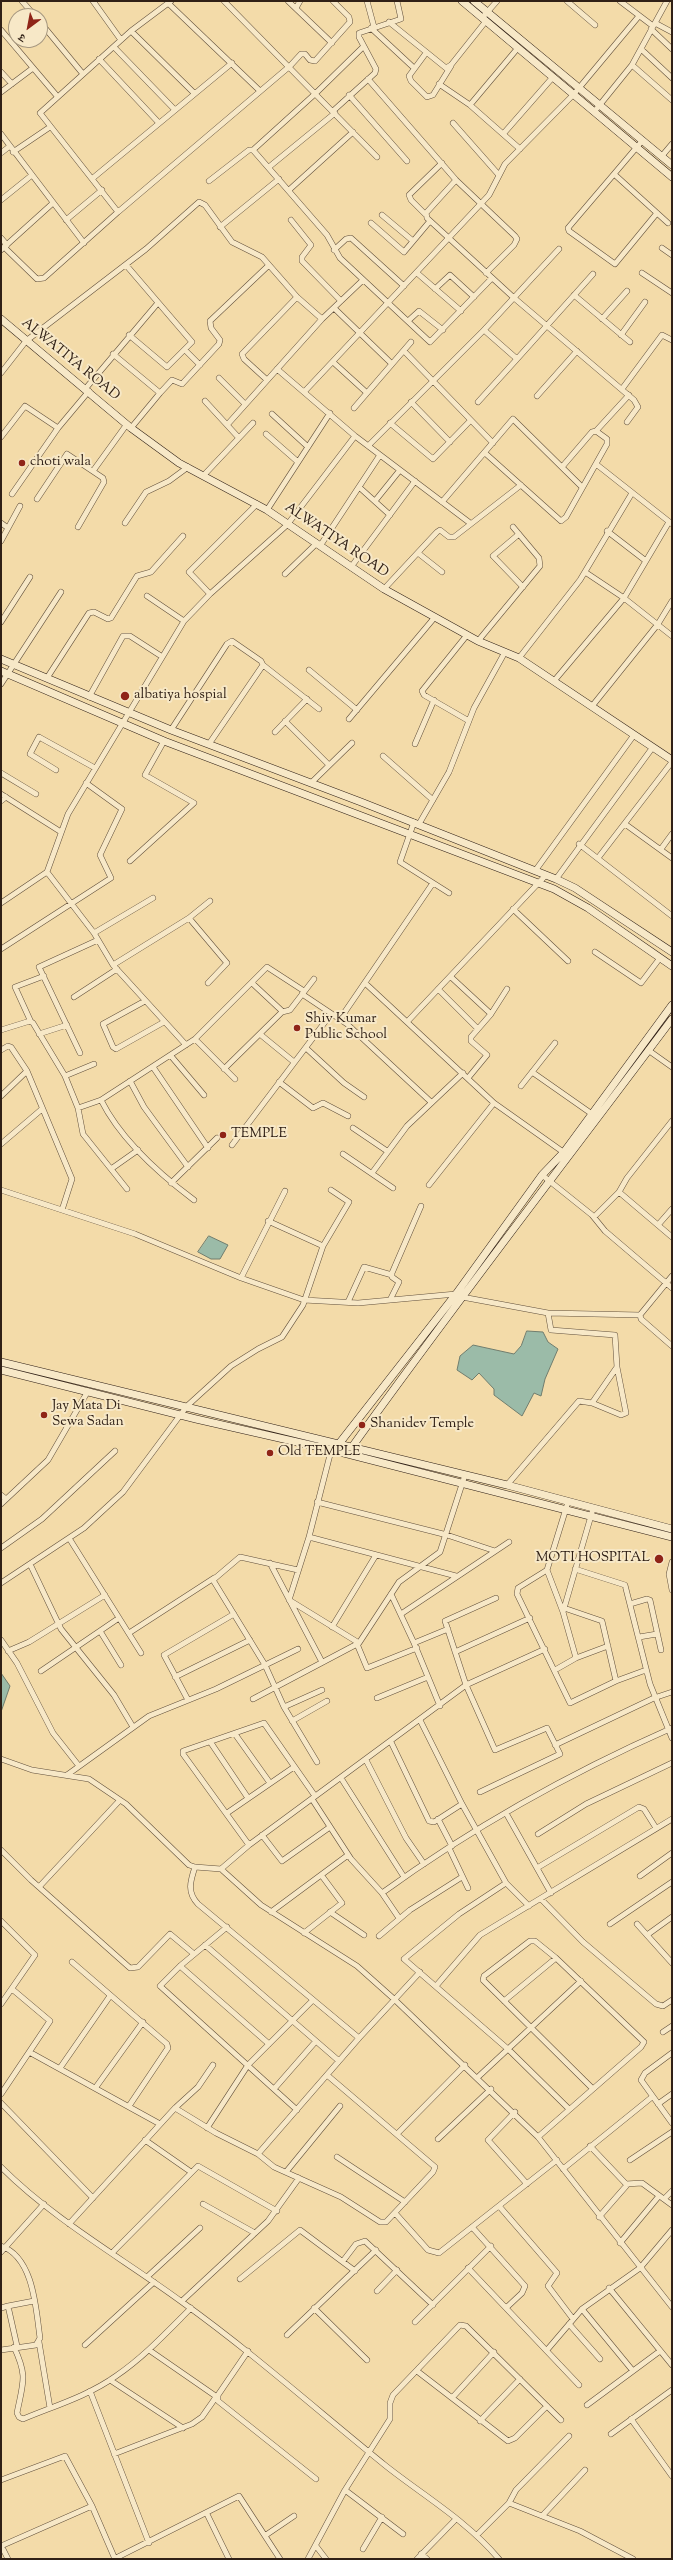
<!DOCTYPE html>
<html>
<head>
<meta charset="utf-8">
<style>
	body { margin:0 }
	#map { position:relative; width:673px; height:2560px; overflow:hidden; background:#f3dba9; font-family:"Sorts Mill Goudy","Noto Serif Devanagari",serif }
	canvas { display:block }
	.frame { position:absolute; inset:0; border:2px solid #302016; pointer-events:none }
	.north { position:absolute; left:8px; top:8px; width:40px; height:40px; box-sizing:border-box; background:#f7e8c7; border:1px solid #a79880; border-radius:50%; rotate:212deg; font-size:11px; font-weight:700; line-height:16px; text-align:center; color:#302016 }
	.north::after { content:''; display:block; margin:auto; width:14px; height:18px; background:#8f2418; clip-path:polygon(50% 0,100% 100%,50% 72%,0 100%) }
</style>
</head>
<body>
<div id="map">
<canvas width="673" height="2560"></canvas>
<div class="frame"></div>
<div class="north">उ</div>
</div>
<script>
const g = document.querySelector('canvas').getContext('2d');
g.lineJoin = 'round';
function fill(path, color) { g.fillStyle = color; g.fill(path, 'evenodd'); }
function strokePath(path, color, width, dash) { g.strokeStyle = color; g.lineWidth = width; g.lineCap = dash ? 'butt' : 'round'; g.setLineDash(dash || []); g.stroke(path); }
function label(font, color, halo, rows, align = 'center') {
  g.font = font + ' "Sorts Mill Goudy",serif'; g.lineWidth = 4; g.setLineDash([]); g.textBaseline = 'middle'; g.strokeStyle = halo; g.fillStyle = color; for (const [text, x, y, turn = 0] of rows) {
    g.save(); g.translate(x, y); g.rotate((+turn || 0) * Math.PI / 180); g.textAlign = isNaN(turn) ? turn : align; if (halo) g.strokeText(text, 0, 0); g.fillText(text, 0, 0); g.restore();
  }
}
const water = new Path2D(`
	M209 1236 228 1245 220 1259H211L198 1252Z
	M527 1331 543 1332 548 1342 558 1349 545 1379 541 1396 534 1393 522 1416 494 1395V1389L479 1373 472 1380 457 1370 460 1356 473 1345 514 1354 521 1346Z
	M1 1673 10 1686 1 1712Z`);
const street = new Path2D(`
	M22 1 35 16
	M93 1 121 40
	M224 1 377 157
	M288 1 332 43
	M367 1 374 27
	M567 1 595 25
	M620 1 653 26
	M168 3 259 90
	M296 8 300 1
	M482 18 497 1
	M40 22 83 74
	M389 22 446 68 451 65 486 21
	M655 23 672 32
	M371 28 414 68
	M651 29 672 49
	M1 30 57 96
	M131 31 194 93
	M114 47 175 110
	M641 49 672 78
	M426 53 409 76 411 81 427 97 433 95 451 66
	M99 59 159 123
	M632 65 672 100
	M1 72 12 84
	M368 79 456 180 515 236 517 239 514 245 486 273
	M439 84 470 105 520 149
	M1 92 33 68
	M349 95 407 161
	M470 105 517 49
	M333 111 375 73 376 69 359 37V33L401 19 397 1
	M594 112 632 65 667 1
	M453 123 498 174
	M504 133 553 77
	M1 134 84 243
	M642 141 614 174 668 223
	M253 150 316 93 363 47
	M13 152 50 127
	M1 153 10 146
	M661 157 672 144
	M269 167 335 113
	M614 174 568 228 569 231 615 264 657 213
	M93 178 232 63
	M456 180 426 213 427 218 513 297 634 400 638 407 627 422
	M209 181 249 150H253L327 235 340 258 430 342 492 278
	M289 190 353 132
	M1 200 32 175
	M118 212 40 113 131 31 171 1
	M425 214 411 200 409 195 442 163
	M382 215 413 241
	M66 220 102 190
	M291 220 311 245 302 257V261L341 301
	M371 223 404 252 430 221
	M220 227 279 179
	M1 238 7 245
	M4 247 37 279 44 278 118 212 290 66 301 54H305L310 60 315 61 350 22 349 17 333 1
	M662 248 672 255
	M1 250 53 203
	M334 250 346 239 351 238 404 286
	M126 265 192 342 167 367 129 335
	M417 273 461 311
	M642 273 672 293
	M435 289 450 275 474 297
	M574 295 630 342
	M334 308 392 364
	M602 319 627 291
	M408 321 419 311 443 330
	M484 330 517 359 593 274
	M621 335 645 302
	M185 350 200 365
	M404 351 493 443
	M113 354 160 393 131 428
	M333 362 367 393
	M277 369 355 436 470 523
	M1 373 26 341 146 249 199 202 205 205 232 242 262 257 297 297 322 319
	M219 378 245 404
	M267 380 244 359 242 354 297 297
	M86 388 157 304
	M622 389 662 335 672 340
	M305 391 489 195 505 164 574 94 639 16
	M160 393 172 380 182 384 219 344 220 340 211 328 210 321 269 265
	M537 396 577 351
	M205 401 239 438
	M411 402 450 442
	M478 402 517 359
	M354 408 411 342
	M272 414 308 447
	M390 423 433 459 470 421
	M227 425 322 319 363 280
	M596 431 629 395
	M266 434 298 462
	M1 437 25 406 58 428
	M368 446 484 330 559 249
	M485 453 561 521 566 517 607 444V439L596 431 592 432 562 467
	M596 464 672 524
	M93 471 127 424
	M204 475 253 423
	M359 487 390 515
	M12 494 58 428 89 391
	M37 499 67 454 103 478 104 482 78 527
	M375 501 400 470
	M442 502 513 419 581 486
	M267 510 330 413
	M1 523 8 528
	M125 523 146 492 169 481 188 467
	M607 531 646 561
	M519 534 493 556 523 587
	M1 541 20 506
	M320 546 380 455
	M418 553 442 572
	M351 567 415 481
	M585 572 624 598 672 636
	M285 574 316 544
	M384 589 437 532 440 530 449 537H454L521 485
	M210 594 189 572 257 504
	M147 596 184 621
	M1 622 30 577
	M467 635 422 691 424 695 469 721
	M478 641 540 566 539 558 513 527
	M519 658 580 580 632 493
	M263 665 319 709
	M309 670 357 710
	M47 678 89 613 94 612 108 619 111 618 137 576 151 572 183 536
	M554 681 624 598 669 522
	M1 684 61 592
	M89 697 123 636H130L161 656
	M593 705 658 624 672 601
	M349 719 435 617
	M285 721 329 765
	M171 730 227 644 232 641 261 661 263 665 209 744
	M275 732 307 699
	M415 744 434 700
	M383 756 433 800
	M56 770 30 754 39 737 95 768
	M1 773 36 794
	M311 783 352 743
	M1 794 61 832
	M1 801 6 797
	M414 822 400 862 449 893
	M419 824 449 772 474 708 505 652
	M625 824 672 858
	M579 844 672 916
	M661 849 672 834
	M598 858 672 762
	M130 861 194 803 145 775 164 741
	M535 871 634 735
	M47 872 94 933 113 965
	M556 879 653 747
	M1 903 47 872 68 814 184 621 210 594 287 525 355 436
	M513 909 568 961
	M189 918 227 963 208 983
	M94 933 153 898
	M1 949 111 878 100 855 122 809 86 783
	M595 952 641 983 660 958
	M451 977 491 1014
	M252 983 282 1011
	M365 983 494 1103 566 1154
	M438 989 477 1028
	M302 994 347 1024 431 1102
	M74 997 117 969
	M145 1001 103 1024 113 1047 116 1049 164 1022
	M340 1019 433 883
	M31 1022 15 987 44 976
	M407 1022 546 875
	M1 1030 30 1021 33 1023 65 1076 78 1108 83 1134 111 1169 138 1150
	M39 1034 67 1025
	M261 1035 294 1062
	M195 1039 235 1079
	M186 1045 113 965 189 918 210 901
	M306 1048 344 1083 364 1097
	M1 1050 8 1046 11 1047 27 1071 72 1179 62 1210
	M648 1050 672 1067
	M80 1053 39 967 98 940
	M171 1056 204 1095
	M153 1067 208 1148
	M224 1069 282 1012 290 1010 314 979
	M532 1072 592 1114
	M65 1076 94 1064
	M468 1078 487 1055 471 1041V1037L491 1014 507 989
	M130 1081 144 1107 188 1167
	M279 1082 313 1108 323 1103 348 1116
	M521 1086 555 1043
	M1 1096 27 1071
	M78 1108 101 1100
	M353 1128 387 1151
	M1 1144 42 1109
	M232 1145 331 1014
	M343 1154 393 1188
	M111 1169 127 1189
	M372 1173 407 1126 463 1073
	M542 1175 592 1215 605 1231 672 1288
	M171 1183 217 1138
	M429 1185 494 1103
	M1 1190 135 1234 241 1278
	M285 1191 241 1278 304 1300 358 1303 456 1294 462 1297 548 1313 551 1330 615 1335 617 1367 592 1403 579 1401 507 1485
	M619 1192 627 1178 672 1121
	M194 1200C158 1173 121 1140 101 1100L195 1039 267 967 304 991
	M594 1217 619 1192 672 1237
	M268 1221 323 1246 349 1202 331 1190
	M658 1225 672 1209
	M390 1300 399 1282 392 1277V1273L421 1206
	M348 1302 364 1267 392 1275
	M548 1313 640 1315
	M640 1315 672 1276
	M640 1315 641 1319 672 1346
	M592 1403 621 1415 626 1413 617 1367
	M332 1447 309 1537 289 1600 359 1643
	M1 1495 6 1499
	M317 1502 447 1535 495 1551
	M1 1504 48 1460 88 1391
	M309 1537 456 1576
	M69 1538 141 1653
	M1 1548 42 1519 115 1451
	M672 1562 669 1574 672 1590
	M270 1563 322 1662
	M30 1564 61 1629 114 1695 133 1727
	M575 1569 625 1585 650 1684 672 1738
	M298 1570 240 1557 213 1580 265 1665 284 1707 317 1762
	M547 1570 518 1588 517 1594 570 1703 616 1681 646 1670
	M1 1583 84 1528 123 1492 187 1406 231 1366 258 1349 282 1337 303 1305 323 1246
	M391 1594 414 1643 440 1706
	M630 1604 647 1599 650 1600 661 1650
	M564 1608 602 1621 616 1681
	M563 1612 547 1570 568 1502
	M401 1614 509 1542
	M332 1627 376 1555
	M100 1631 121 1665
	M129 1633 214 1578
	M639 1637 657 1634
	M1 1640 17 1663 53 1733 79 1766
	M414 1643 448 1629
	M357 1644 367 1668 417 1648
	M8 1651 29 1642 105 1595
	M455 1652 530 1618
	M576 1658 563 1612 593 1509
	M555 1670 576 1658 608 1646
	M41 1671 119 1618
	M175 1677 250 1640
	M377 1698 428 1677
	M253 1699 359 1643 399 1582 440 1552 465 1475
	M188 1700 164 1655 234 1614
	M284 1707 322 1690
	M420 1720 462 1804 506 1883 529 1906
	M292 1721 327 1701
	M235 1734 270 1783
	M391 1742 429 1821 434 1822 462 1804
	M211 1743 248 1798
	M555 1745 654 1698 672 1692
	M1 1759 32 1770 89 1779 126 1804 189 1865 195 1867 221 1869 261 1905 357 1966 394 1999 538 2137 672 2307
	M366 1760 406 1838 424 1864
	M67 1775 149 1716 216 1689 298 1649
	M341 1778 404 1877
	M480 1792 560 1754 547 1728 495 1750 466 1685 445 1621 496 1598
	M312 1799 351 1859 382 1893 399 1918
	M227 1813 294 1767
	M506 1813 551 1893
	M438 1819 452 1846
	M538 1834 586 1804 672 1763
	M262 1835 282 1861 330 1827
	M249 1845 183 1754V1751L264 1723 315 1796
	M449 1848 468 1888
	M1 1850 31 1880 130 1968 138 1967 170 1934 194 1954
	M195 1867C190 1882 187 1892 198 1904L359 2038
	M537 1868 639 1807 644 1809 656 1828
	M221 1869 249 1845 466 1685 545 1649
	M640 1876 672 1853
	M506 1883 459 1914 404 1959 509 2050 569 2109
	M39 1887 120 1800
	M382 1893C472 1828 570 1773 672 1728
	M541 1899 583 1942 656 2004 663 2006 672 2000
	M271 1912 348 1855
	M330 1912 364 1935
	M1 1921 35 1955 1 2004
	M610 1924 672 1882
	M637 1924 672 1963
	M227 1927 180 1966 160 1986 297 2110
	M304 1933 342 1903 322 1876
	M647 1935 672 1917
	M379 1936 410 1910 462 1877
	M205 1945 339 2061
	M72 1962 167 2044 168 2048 129 2106
	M180 1966 269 2044
	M436 1986 480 1935 672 1819
	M504 2001 556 1958
	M663 2032 672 2026
	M31 2053 160 2124
	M672 2053 645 2073 641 2080 672 2123
	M60 2068 110 1996
	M478 2077 581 1981
	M96 2087 143 2022
	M274 2089 316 2041
	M1 2094 50 2021 12 1989
	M1 2103 93 2198
	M658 2104 672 2094
	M175 2108 216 2133 258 2154 274 2167 341 2197 380 2222H386L433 2172 435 2167 327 2075
	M515 2112 488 2140 527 2184
	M207 2128 248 2065 313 2000
	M397 2134 465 2065
	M538 2137 641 2047 644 2042 556 1958 535 1941H530L484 1976 483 1980 593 2089
	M438 2139 491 2089
	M145 2140 191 2172
	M590 2146 626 2184 642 2183 672 2205
	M258 2154 359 2038 420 1972
	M337 2157 405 2202
	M630 2160 672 2132
	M1 2167C54 2220 122 2258 182 2302 253 2353 318 2411 386 2466 424 2496 467 2521 499 2559
	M563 2169 652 2097
	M286 2172 340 2106
	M664 2199 672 2191
	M203 2204 255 2233
	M499 2206 557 2273 548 2286 573 2319
	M395 2213 428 2250 439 2253 557 2160
	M599 2217 627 2185
	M69 2224 175 2108 198 2087 213 2065
	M472 2227 525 2286 522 2293 506 2308
	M620 2243 659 2196
	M1 2246C34 2257 36 2310 40 2338L36 2345 1 2350
	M1 2252 44 2204
	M112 2253 198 2166 277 2211
	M343 2261 356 2244 365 2241 433 2305
	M468 2268 579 2385
	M147 2277 200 2228
	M240 2279 300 2230 355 2271
	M609 2288 672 2365
	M377 2291 397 2270
	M182 2301 268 2221 299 2178
	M1 2308 8 2306
	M314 2308 367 2360
	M582 2309 633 2371
	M415 2322 491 2246
	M569 2324 600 2359
	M287 2335 376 2250
	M39 2342 50 2408
	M85 2345 154 2282
	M17 2346 8 2306 34 2301
	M14 2347C28 2377 23 2382 17 2413L19 2417 23 2419C54 2406 88 2396 116 2376 144 2357 167 2332 191 2308
	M149 2350 217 2397
	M547 2350 582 2309 640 2268 672 2230
	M248 2351 218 2395V2401L316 2479
	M417 2371 508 2441 515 2438 547 2406
	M110 2380 183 2428
	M90 2391 149 2543
	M452 2398 494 2352
	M587 2405 660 2351
	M631 2419 672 2476
	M480 2421 520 2379
	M611 2434 672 2390
	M114 2454 192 2424 202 2417 216 2397
	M1 2480 65 2456 92 2506 1 2546
	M345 2490 403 2534
	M509 2503 580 2531 633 2559
	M92 2506 115 2559
	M207 2514 229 2559
	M543 2515 585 2470
	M266 2535 294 2516
	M477 2535 509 2503 516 2490 569 2436
	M1 2545 8 2559
	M316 2546 326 2559
	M363 2549 382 2517
	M421 2554 427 2559
	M114 2559 239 2496 280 2559
	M308 2559 345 2490 390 2419V2403L393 2395 460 2325 466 2326 561 2420
	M417 2559 456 2519`);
const secondary = new Path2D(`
	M462 1 672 177
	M474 1 672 165
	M1 319 131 428 179 463 267 510 384 589 478 641 519 658 672 760
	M1 659 171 730 361 802 556 879 575 888 672 952
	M1 671 164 741 554 889 588 908 672 966
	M1 1362 507 1485 672 1529
	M1 1370 196 1419 332 1450 672 1537
	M338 1445 456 1294 542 1175 564 1152 672 1005
	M352 1447C456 1302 565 1162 672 1019`);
const markers = [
	[22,463,4,"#8f2418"],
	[125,696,5,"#8f2418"],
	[297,1028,4,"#8f2418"],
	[223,1135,4,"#8f2418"],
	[44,1415,4,"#8f2418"],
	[362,1425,4,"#8f2418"],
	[270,1453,4,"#8f2418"],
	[659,1559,5,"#8f2418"]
];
const streetNames = [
	["ALWATIYA ROAD",70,360,39],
	["ALWATIYA ROAD",336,541,34]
];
const poiNames = [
	["choti wala",30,463],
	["albatiya hospial",134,696],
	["Shiv Kumar",305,1020],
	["Public School",305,1036],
	["TEMPLE",231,1135],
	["Jay Mata Di",52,1407],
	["Sewa Sadan",52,1423],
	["Shanidev Temple",370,1425],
	["Old TEMPLE",278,1453],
	["MOTI HOSPITAL",650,1559,"right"]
];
fill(water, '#9bbba8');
strokePath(water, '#707d6e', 1);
strokePath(street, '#614f3b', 6);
strokePath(secondary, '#302016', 8);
strokePath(street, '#f7e8c7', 5);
strokePath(secondary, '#f7e8c7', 7);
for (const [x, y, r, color] of markers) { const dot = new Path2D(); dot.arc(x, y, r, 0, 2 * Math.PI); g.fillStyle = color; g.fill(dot); strokePath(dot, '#f7e8c7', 1.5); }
label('14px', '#302016', '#f7e8c7', streetNames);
label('14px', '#302016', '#f7e8c7', poiNames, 'left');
</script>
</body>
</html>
